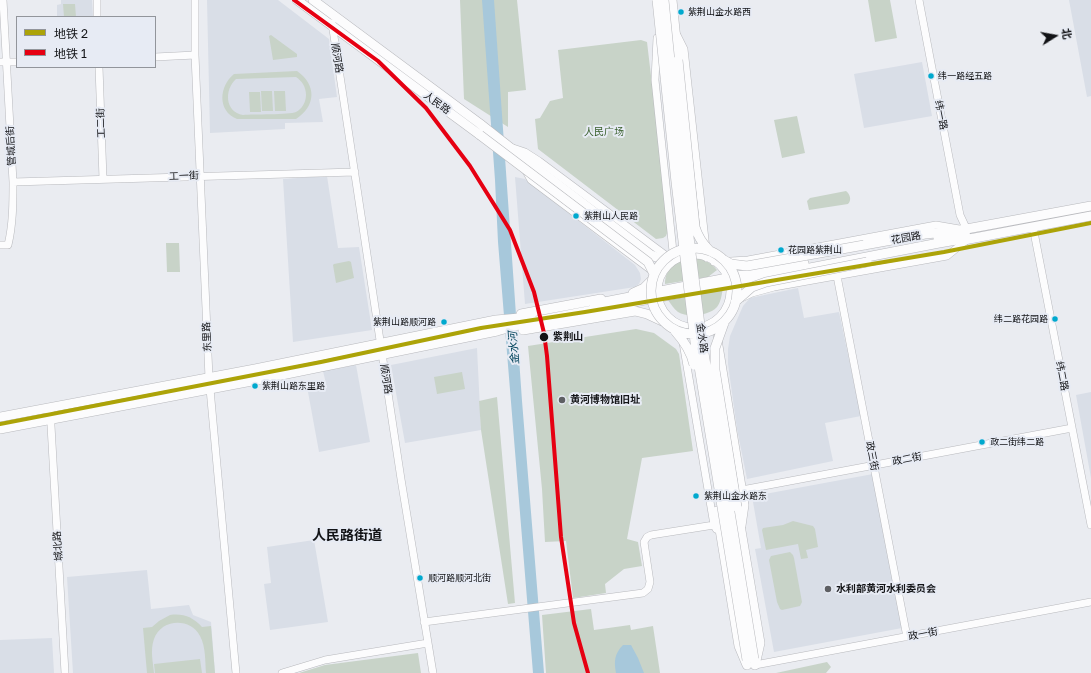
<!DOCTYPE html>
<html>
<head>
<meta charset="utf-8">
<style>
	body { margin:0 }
	#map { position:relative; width:1091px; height:673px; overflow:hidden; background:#eaecf1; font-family:"Golos Text","Noto Sans SC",sans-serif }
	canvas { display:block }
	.legend { position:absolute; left:16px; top:16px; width:140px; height:52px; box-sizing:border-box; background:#e7ebf4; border:1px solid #92959b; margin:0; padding:5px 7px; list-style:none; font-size:12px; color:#121316 }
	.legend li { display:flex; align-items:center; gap:8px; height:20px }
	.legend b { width:20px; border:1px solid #92959b }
	.north { position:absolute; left:1035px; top:16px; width:40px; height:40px; -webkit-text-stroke:3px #e7ebf4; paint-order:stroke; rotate:79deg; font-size:11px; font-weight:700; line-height:16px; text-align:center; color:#121316 }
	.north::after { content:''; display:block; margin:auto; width:14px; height:18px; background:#121316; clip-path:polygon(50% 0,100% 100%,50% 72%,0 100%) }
</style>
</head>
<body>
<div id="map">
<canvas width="1091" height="673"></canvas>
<ul class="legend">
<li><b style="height:5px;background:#aca308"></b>地铁 2</li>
<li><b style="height:5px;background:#e60012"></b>地铁 1</li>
</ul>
<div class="north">北</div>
</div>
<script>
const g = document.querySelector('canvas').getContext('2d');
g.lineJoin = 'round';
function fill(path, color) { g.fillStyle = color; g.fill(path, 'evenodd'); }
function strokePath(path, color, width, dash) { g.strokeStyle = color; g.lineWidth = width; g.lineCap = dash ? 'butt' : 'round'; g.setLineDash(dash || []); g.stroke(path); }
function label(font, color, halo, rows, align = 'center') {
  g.font = font + ' "Golos Text","Noto Sans SC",sans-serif'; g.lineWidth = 4; g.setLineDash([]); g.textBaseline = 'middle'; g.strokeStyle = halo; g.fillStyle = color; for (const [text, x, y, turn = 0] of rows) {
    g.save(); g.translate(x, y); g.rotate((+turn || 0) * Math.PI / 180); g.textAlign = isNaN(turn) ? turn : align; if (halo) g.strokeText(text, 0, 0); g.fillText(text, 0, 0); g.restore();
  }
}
const built = new Path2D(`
	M61 0H92L93 17H57V5L61 4Z
	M207 0H278L329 39 337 97 319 99 323 122 285 123V129L210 133Z
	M1069 0H1091V96L1087 97Z
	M922 62 932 116 864 128 854 74Z
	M327 176 338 248 359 247 372 330 293 342 283 179Z
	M515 177 525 179 635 265 640 273 641 279 639 284 635 287 525 304Z
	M798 288 804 318 839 312 861 416 825 423 833 461 747 479 737 429 728 364V349L730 336 743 306 750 298Z
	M477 348 481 430 405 443 391 365Z
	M356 365 370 442 319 452 308 392 327 388 323 371Z
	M1091 392V478L1076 395Z
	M873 474 902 628 774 652 755 549 761 548 753 502 754 496Z
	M314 540 328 622 270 630 264 584 271 583 267 547Z
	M147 570 151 609 189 605 193 615 211 622 215 673H73L67 577Z
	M52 638 54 673H0V640Z`);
const green = new Path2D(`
	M460 0H517L526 90 508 92V127L464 99Z
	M868 0H890L897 38 875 42Z
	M63 4H75L76 17H64Z
	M271 35 297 54V57L273 60 269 36Z
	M641 40 647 42 669 228 666 236 663 238 656 239 538 149 535 119 540 118 550 101 563 98 558 50Z
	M297 71C317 85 316 106 296 119H237C217 111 219 86 234 74ZM296 77C302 81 306 87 306 95 306 102 302 109 296 112 289 115 253 114 243 115 225 112 224 90 236 79Z
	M261 91H272L273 111H262Z
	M274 91H285L286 111H275Z
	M249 92H260L261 112H250Z
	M797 116 805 153 782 158 774 120Z
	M846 191C850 194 852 200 848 204L809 210 807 201 810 198Z
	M166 243H179L180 272H167Z
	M688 258C700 258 709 260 717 270L708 277 665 284C665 269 675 262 688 258Z
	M349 261 351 262 354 278 336 283 333 265 334 264Z
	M723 287C722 294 721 302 717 307 709 316 687 318 678 312 674 309 671 304 668 300Z
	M636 329 654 333 676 349 679 354 693 451 642 458 627 539 638 542 642 566 624 569 605 584 606 593 573 598 566 541 545 542 542 489 528 346Z
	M462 372 465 389 437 394 434 377Z
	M497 397 515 603 508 604 481 430 479 401Z
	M793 521 813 526 815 529 818 547 806 550 808 558 801 559 798 544 766 550 762 530 763 528 783 525Z
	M790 552 793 555 794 558 802 602 800 606 782 610 780 609 777 602 769 560 771 556Z
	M591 609 594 630 630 625 631 630 653 626 660 673H546L542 615Z
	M170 615C183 613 193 617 202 627L211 626 215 673H206C205 661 206 647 200 636 190 617 161 619 154 639 150 650 153 662 154 673H147L143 628 152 627 159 621Z
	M418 653 421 673H299L325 665Z
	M200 659 202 673H155L154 664Z
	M827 662 831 667 826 673H776Z`);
const water = new Path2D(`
	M482 0H494L522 401 544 673H533L498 242 495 180Z
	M623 645H631L638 658 644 673H616C614 662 614 654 623 645Z`);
const minor = new Path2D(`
	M97 0V17
	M195 0V55L209 378 236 673
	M919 0 960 215 967 230
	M332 23 401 479 433 673
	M677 35 684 49 707 258
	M657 38 655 80 674 261
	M155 57 195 55
	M0 62H17
	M99 67 103 179
	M513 148 525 152 539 161 672 260
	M526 171 531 180 651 270
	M13 182 355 172
	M1033 227 1091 525
	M0 245H8C13 224 13 203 13 182L3 0
	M658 291a36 36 0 1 1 72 0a36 36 0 1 1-72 0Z
	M714 262 748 260 936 225 965 230
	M837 276 907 637
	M727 305 752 293 774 287 947 256 968 239
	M715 321 745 505 742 526
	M680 325 714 525 716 529
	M50 408 65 673
	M742 490 1072 428
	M424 622 643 593 648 589 650 582 644 542 647 537 651 535 714 525
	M755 665 1091 602
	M282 673 325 660 428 643`);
const major = new Path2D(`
	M297 0 480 135
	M313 0 479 123 531 164 651 255 659 258 665 259
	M672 0 678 60
	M961 230 1091 206
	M938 238 967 230
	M964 240 1091 216
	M864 245 925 234 946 232
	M633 293 644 288 652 280
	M594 304 804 263
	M521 314 601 299
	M523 330 635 311 647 314 662 321
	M0 417 255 369 496 320 531 317
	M0 429 257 380 497 331 526 323 939 243 968 238
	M737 507 760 643 755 665
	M717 511 739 646 747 665`);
const majorBridge = new Path2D(`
	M657 0 676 182 695 342 747 660
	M664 0 682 181 702 341 754 659
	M678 60 695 227C698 237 702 243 709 250
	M480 135 648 262 654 274
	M651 291a43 43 0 1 1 86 0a43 43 0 1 1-86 0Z
	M724 260 731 264 747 266 864 245
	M735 302 752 287 766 282 867 262
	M724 323 715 348V370L737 507
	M675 331C684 341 691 351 694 365`);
const metro1 = new Path2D(`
	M0 424 321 362 481 328 585 312 944 252 1091 223`);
const metro2 = new Path2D(`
	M294 0 378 61 426 108 470 166 510 230 534 292 544 333 547 356 561 537 574 623 588 673`);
const markers = [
	[681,12,3.5,"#00a9ce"],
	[931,76,3.5,"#00a9ce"],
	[576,216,3.5,"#00a9ce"],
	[781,250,3.5,"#00a9ce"],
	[1055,319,3.5,"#00a9ce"],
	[444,322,3.5,"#00a9ce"],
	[544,337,5,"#121316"],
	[255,386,3.5,"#00a9ce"],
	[562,400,4,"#5e5f63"],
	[982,442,3.5,"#00a9ce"],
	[696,496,3.5,"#00a9ce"],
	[420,578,3.5,"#00a9ce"],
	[828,589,4,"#5e5f63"]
];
const busNames = [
	["紫荆山金水路西",688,12],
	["纬一路经五路",938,76],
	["紫荆山人民路",584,216],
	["花园路紫荆山",788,250],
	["纬二路花园路",1048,319,"right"],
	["紫荆山路顺河路",436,322,"right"],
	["紫荆山路东里路",262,386],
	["政二街纬二路",990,442],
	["紫荆山金水路东",704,496],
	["顺河路顺河北街",428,578]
];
const streetNames = [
	["顺河路",337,58,81],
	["人民路",437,103,36],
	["纬一路",941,115,79],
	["工二街",101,123,-92],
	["管城后街",11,146,-93],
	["工一街",184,176,-2],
	["花园路",906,238,-10],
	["东里路",207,337,-93],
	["金水路",702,338,82],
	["纬二路",1062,376,79],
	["顺河路",386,379,81],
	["政三街",872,456,79],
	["政二街",907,459,-11],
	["城北路",58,546,-94],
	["政一街",923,634,-11]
];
const parkNames = [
	["人民广场",604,132]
];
const stopNames = [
	["紫荆山",553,337]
];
const poiNames = [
	["黄河博物馆旧址",570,400],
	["水利部黄河水利委员会",836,589]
];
const waterNames = [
	["金水河",514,348,-94]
];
const districtNames = [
	["人民路街道",347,536]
];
fill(built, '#d9dee7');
fill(green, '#c8d3c8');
fill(water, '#a7c8db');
strokePath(minor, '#b8b9bd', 8);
strokePath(major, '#b8b9bd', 10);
strokePath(minor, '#fcfcfd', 7);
strokePath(major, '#fcfcfd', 9);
strokePath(majorBridge, '#b8b9bd', 10, []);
strokePath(majorBridge, '#fcfcfd', 9);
strokePath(metro1, '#aca308', 4);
strokePath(metro2, '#e60012', 4);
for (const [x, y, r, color] of markers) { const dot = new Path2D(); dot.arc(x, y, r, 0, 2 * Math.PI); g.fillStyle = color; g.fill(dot); strokePath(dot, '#e7ebf4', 1.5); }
label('9px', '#121316', '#e7ebf4', busNames, 'left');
label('10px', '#121316', '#e7ebf4', streetNames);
label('10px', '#365d29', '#e7ebf4', parkNames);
label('bold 10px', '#121316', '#e7ebf4', stopNames, 'left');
label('bold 10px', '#121316', '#e7ebf4', poiNames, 'left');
label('italic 11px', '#00435b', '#e7ebf4', waterNames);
label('bold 14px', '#121316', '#e7ebf4', districtNames);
</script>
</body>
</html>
